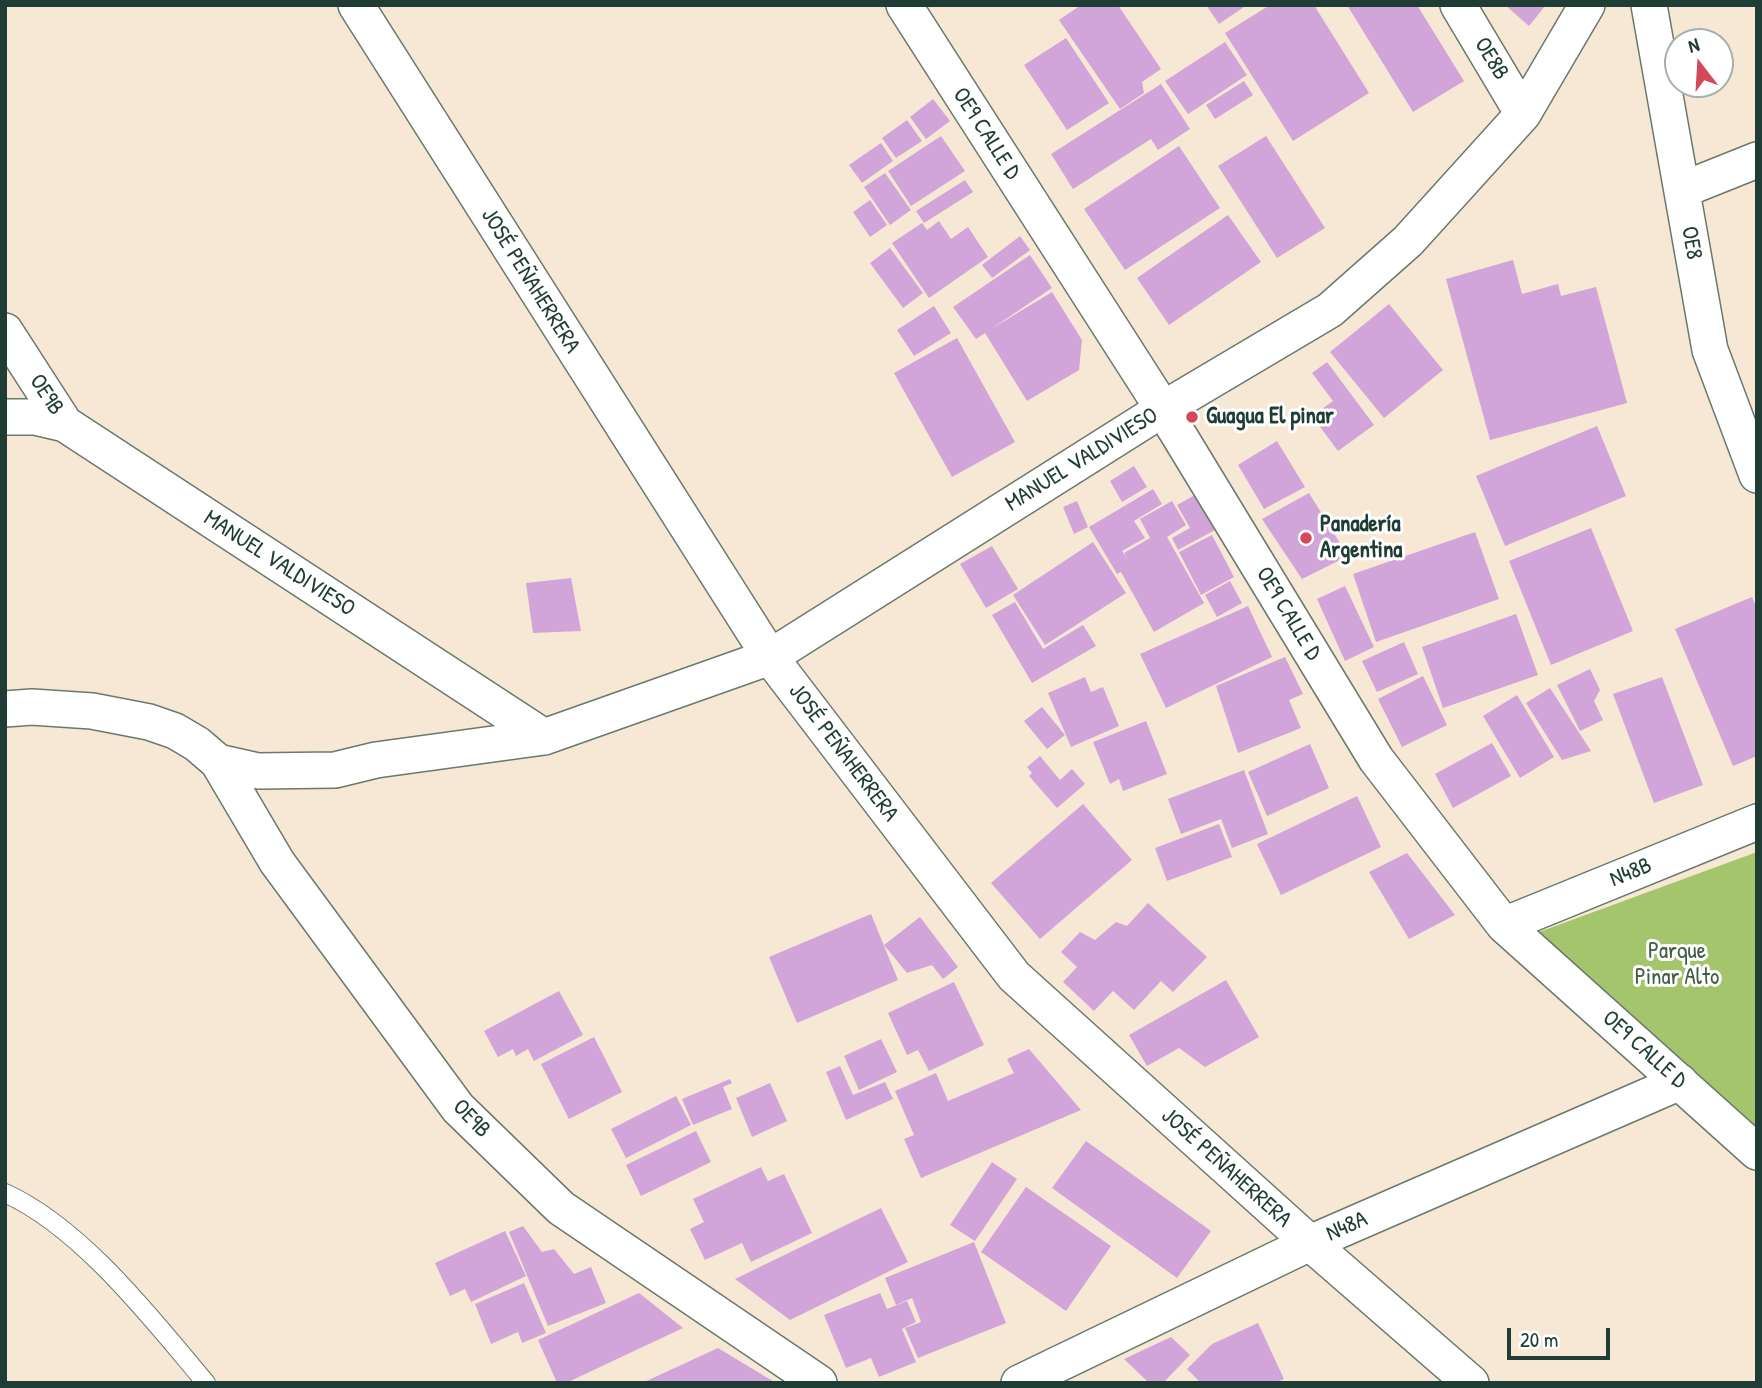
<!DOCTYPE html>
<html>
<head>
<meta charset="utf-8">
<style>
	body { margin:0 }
	#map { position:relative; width:1762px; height:1388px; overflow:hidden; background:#f6e8d4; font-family:"Patrick Hand",sans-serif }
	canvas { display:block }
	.frame { position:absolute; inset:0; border:7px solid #1f3d34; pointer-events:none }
	.north { position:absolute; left:1664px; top:28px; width:70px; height:70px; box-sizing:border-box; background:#fff; border:2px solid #a5b1ae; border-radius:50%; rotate:343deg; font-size:19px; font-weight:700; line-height:28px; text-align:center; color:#1f3d34 }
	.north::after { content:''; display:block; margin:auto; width:24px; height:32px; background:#d1495b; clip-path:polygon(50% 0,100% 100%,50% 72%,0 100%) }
	.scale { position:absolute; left:1507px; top:1328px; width:103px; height:32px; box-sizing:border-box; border:4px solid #1f3d34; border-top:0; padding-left:9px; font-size:21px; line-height:24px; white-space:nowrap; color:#1f3d34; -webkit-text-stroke:5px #fff; paint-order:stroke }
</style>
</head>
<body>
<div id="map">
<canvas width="1762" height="1388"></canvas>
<div class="frame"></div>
<div class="north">N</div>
<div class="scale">20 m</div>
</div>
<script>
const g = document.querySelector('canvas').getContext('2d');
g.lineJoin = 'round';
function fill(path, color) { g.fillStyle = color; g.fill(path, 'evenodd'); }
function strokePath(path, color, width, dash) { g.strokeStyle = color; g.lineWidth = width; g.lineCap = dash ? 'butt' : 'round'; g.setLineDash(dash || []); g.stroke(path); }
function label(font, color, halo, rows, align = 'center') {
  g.font = font + ' "Patrick Hand",sans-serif'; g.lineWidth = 6; g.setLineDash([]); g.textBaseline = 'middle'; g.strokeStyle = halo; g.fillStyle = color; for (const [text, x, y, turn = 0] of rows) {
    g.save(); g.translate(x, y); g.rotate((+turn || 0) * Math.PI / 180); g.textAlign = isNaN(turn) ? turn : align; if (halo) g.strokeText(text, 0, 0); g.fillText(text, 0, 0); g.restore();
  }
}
const green = new Path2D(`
	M1757 852V1134L1520 939Z`);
const building = new Path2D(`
	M1081 5H1118L1161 69 1142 82 1144 93 1120 109 1059 20Z
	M1206 5H1247L1219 24Z
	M1270 5H1314L1369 93 1293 141 1225 33Z
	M1347 5H1417L1464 81 1413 112Z
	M1505 5H1546L1529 26Z
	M1066 38 1109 103 1067 130 1024 65Z
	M1225 42 1247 75 1188 114 1165 81Z
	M1244 81 1253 95 1215 119 1206 105Z
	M1161 84 1190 129 1158 150 1151 139 1073 189 1051 154Z
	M933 99 950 121 926 139 910 117Z
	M907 120 922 141 896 158 882 138Z
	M941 136 965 171 911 206 888 171Z
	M1266 136 1325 228 1277 258 1218 166Z
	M881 143 893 161 862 183 849 165Z
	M1179 146 1220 208 1125 270 1084 209Z
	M885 173 911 210 890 225 864 187Z
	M965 180 973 192 924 223 916 211Z
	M870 200 887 225 870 237 853 212Z
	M1228 215 1261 262 1169 325 1137 278Z
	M939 221 951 239 968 227 988 257 929 298 892 243 922 223 927 230Z
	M1020 236 1030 250 992 278 982 265Z
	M890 248 923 293 903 308 870 263Z
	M1030 255 1052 288 991 329 1052 292 1082 340 1079 370 1027 401 985 333 976 339 953 307Z
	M1513 260 1522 294 1558 284 1561 296 1596 287 1627 403 1490 440 1446 279Z
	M1389 304 1443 370 1384 418 1330 352Z
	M934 306 951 333 914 356 897 330Z
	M957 338 1015 442 952 477 894 373Z
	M1327 362 1374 425 1338 451 1312 416 1333 401 1312 373Z
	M1597 426 1626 496 1505 546 1476 476Z
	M1277 441 1305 487 1264 509 1238 465Z
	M1134 466 1147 487 1122 502 1110 481Z
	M1153 489 1162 504 1134 521 1145 538 1122 551 1129 561 1124 553 1150 538 1140 519 1172 501 1186 525 1167 537 1204 603 1154 632 1121 572 1117 574 1089 527Z
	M1309 493 1348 556 1302 579 1262 519Z
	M1195 495 1215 530 1178 550 1172 538 1190 528 1177 505Z
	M1077 501 1088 527 1074 534 1063 507Z
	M1591 528 1633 631 1551 665 1509 561Z
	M1475 532 1499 599 1376 642 1353 574Z
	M1212 535 1234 577 1201 595 1179 552Z
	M1093 542 1126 593 1045 645 1013 595Z
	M992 546 1018 589 986 608 960 564Z
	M571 578 581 631 533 633 526 583Z
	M1230 581 1242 603 1217 617 1205 595Z
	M1345 586 1374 647 1345 661 1317 599Z
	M1752 597 1757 609V756L1733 766 1675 629Z
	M1015 602 1043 649 1083 625 1096 646 1032 683 992 615Z
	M1248 606 1272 657 1166 708 1140 654Z
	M1516 614 1538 675 1443 708 1422 647Z
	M1404 642 1418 674 1377 692 1362 661Z
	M1285 657 1303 694 1289 700 1301 728 1238 753 1216 686Z
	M1590 669 1600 690 1594 701 1603 720 1580 731 1557 685Z
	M1423 676 1447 725 1402 747 1378 699Z
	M1085 677 1091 692 1103 687 1119 726 1071 747 1048 693Z
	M1662 677 1703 785 1654 803 1613 694Z
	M1550 688 1591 751 1562 760 1526 703Z
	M1517 695 1554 757 1520 778 1483 716Z
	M1042 707 1065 735 1047 749 1024 721Z
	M1146 721 1167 774 1123 791 1119 779 1110 784 1093 742Z
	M1492 743 1511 776 1453 808 1435 774Z
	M1310 744 1329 788 1267 816 1248 772Z
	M1040 756 1060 780 1072 769 1085 784 1057 808 1029 776 1032 773 1027 767Z
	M1244 770 1268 834 1232 848 1221 819 1181 834 1168 799Z
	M1357 796 1381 847 1281 895 1257 844Z
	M1083 804 1132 860 1040 939 991 883Z
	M1219 824 1232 857 1167 881 1155 848Z
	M1407 853 1455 915 1409 939 1369 872Z
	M1148 903 1207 957 1173 992 1161 981 1134 1010 1113 991 1094 1011 1063 982 1077 967 1061 952 1080 932 1095 940 1116 922 1127 926Z
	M871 914 898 980 797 1023 769 957Z
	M920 917 958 967 943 979 932 965 907 973 884 945Z
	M1226 980 1259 1037 1205 1067 1179 1048 1147 1066 1129 1035Z
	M954 982 984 1045 929 1071 918 1050 907 1055 888 1013Z
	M559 991 583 1035 534 1061 528 1049 516 1056 513 1049 498 1057 484 1031Z
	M594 1037 622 1092 569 1119 541 1064Z
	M881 1039 897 1072 859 1090 844 1056Z
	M1029 1049 1081 1110 921 1178 904 1139 914 1135 895 1091 936 1073 948 1101 1014 1073 1007 1059Z
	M840 1066 853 1095 885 1082 893 1099 846 1120 826 1072Z
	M730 1079 732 1083 723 1087 732 1109 693 1125 682 1099Z
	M770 1083 787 1121 752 1137 736 1098Z
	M676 1096 691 1125 626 1158 611 1129Z
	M696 1131 711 1162 641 1196 626 1165Z
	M1086 1141 1211 1231 1177 1278 1052 1188Z
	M992 1162 1017 1179 975 1241 950 1225Z
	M761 1167 768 1181 784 1174 812 1233 751 1262 742 1243 705 1260 690 1229 704 1222 693 1199Z
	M1026 1187 1111 1246 1066 1311 981 1252Z
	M881 1208 908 1262 790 1320 735 1279Z
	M523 1226 542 1252 554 1249 574 1274 591 1267 606 1303 548 1326 509 1232Z
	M505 1231 526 1276 471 1302 465 1289 450 1296 435 1263Z
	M974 1242 1006 1323 918 1358 905 1328 921 1322 912 1298 896 1305 885 1278Z
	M524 1283 546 1333 522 1343 518 1332 491 1344 475 1304Z
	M639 1293 683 1328 566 1383H557L538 1340Z
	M880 1293 887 1309 907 1301 916 1322 902 1329 916 1362 879 1377 871 1358 846 1368 824 1315Z
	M1258 1323 1284 1379 1275 1383H1201L1187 1369 1212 1344Z
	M1171 1337 1190 1355 1163 1383H1149L1124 1359Z
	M718 1348 776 1383H642Z`);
const service = new Path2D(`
	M5 1193C82 1228 152 1319 206 1383`);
const minor = new Path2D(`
	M356 5 770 657 1014 976 1310 1243 1471 1383
	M904 5 1163 409 1376 759 1504 925 1757 1152
	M1458 5 1523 114
	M1649 5 1710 350 1757 475
	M1682 190 1757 160
	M5 331 65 424
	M5 417H35L65 424 544 737
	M5 709 32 707 92 711 149 722 175 731 197 744 218 762 277 862 458 1108 561 1208 819 1383
	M218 762 258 771 335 770 376 760 544 737 770 657 1163 409 1330 310 1408 241 1523 114 1587 5
	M1504 925 1757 822
	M1019 1383 1310 1243 1680 1082`);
const markers = [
	[1192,417,7,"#d1495b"],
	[1306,538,7,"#d1495b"]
];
const streetNames = [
	["OE8B",1491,59,59],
	["OE9 CALLE D",986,134,57],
	["OE8",1691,243,80],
	["JOSÉ PEÑAHERRERA",530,281,58],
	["OE9B",46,395,57],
	["MANUEL VALDIVIESO",1082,460,-32],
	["MANUEL VALDIVIESO",279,564,33],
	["OE9 CALLE D",1288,614,59],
	["JOSÉ PEÑAHERRERA",843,753,53],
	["N48B",1631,873,-22],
	["OE9 CALLE D",1644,1050,42],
	["OE9B",471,1119,46],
	["JOSÉ PEÑAHERRERA",1226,1168,42],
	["N48A",1347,1227,-24]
];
const poiNames = [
	["Guagua El pinar",1206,417],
	["Panadería",1320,525],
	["Argentina",1320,551]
];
const parkNames = [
	["Parque",1677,952],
	["Pinar Alto",1677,978]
];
fill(green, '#a5c56d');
fill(building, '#d2a5da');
strokePath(service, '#6a796c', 20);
strokePath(minor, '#6a796c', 38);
strokePath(service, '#fff', 18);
strokePath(minor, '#fff', 35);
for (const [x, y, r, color] of markers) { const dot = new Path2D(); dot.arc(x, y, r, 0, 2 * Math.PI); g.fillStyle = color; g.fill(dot); strokePath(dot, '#fff', 2.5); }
label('23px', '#1f3d34', '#fff', streetNames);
label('bold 23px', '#1f3d34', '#fff', poiNames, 'left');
label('23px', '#405f42', '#fff', parkNames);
</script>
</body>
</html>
